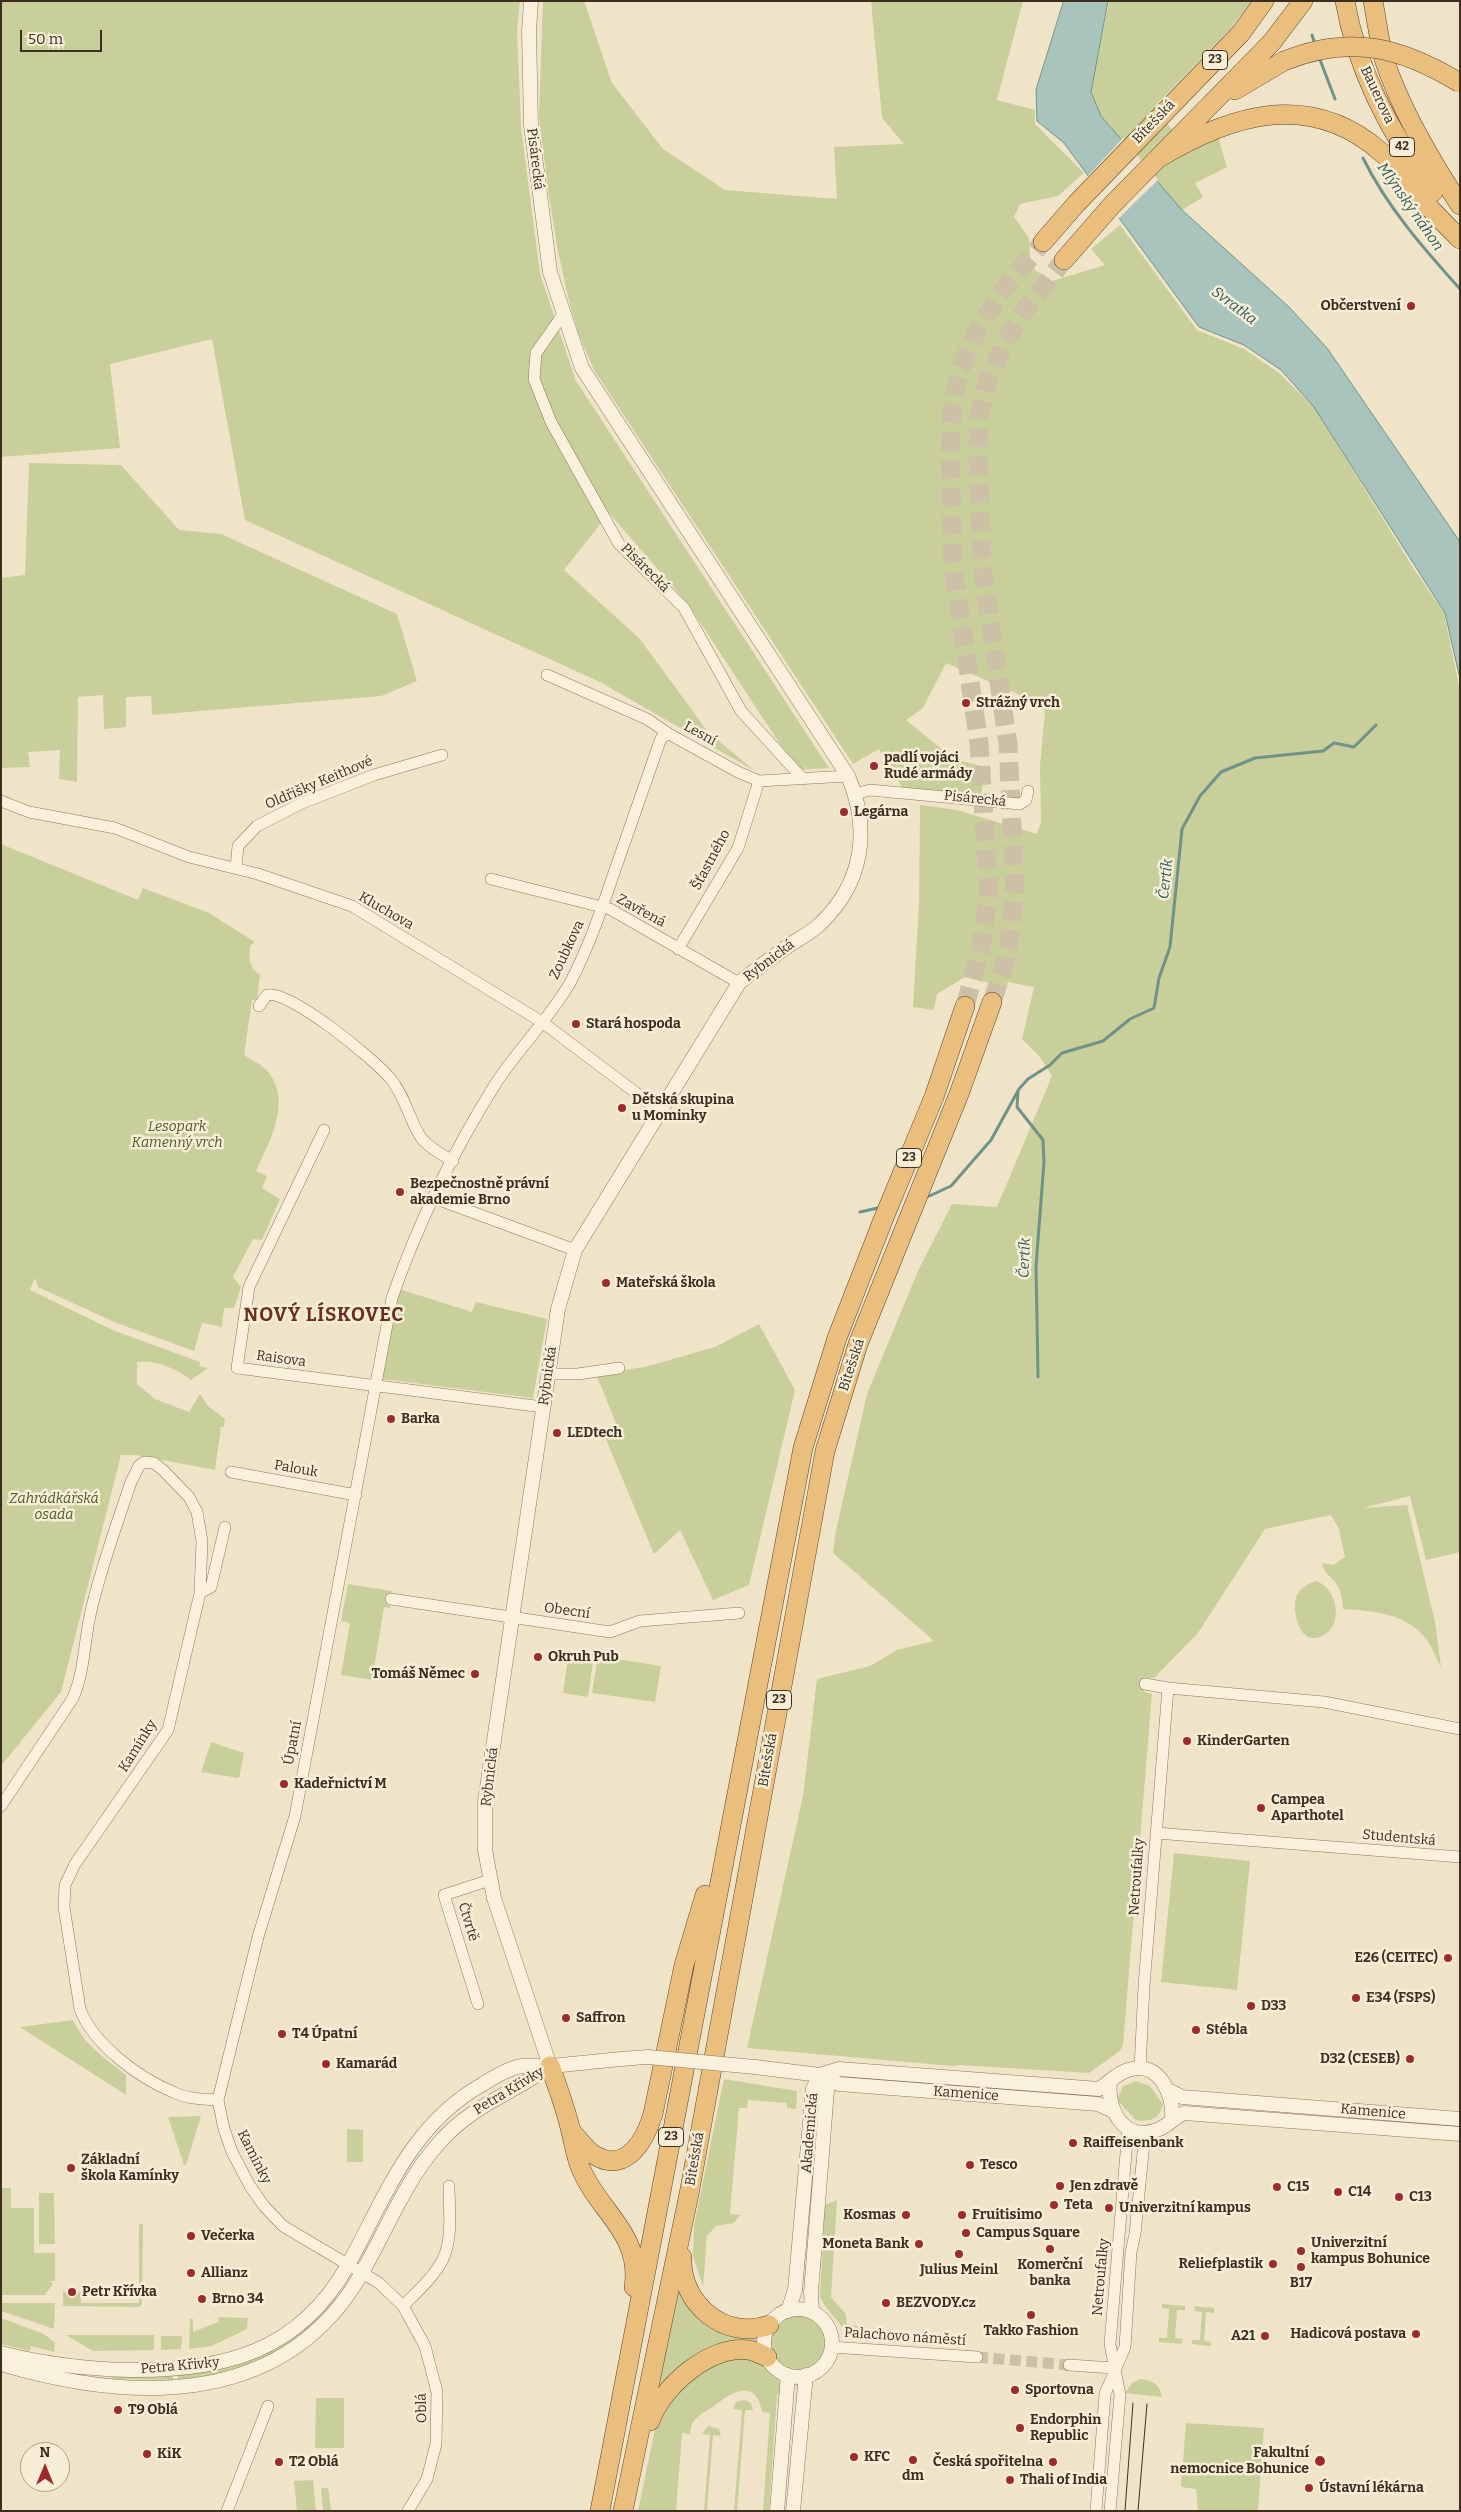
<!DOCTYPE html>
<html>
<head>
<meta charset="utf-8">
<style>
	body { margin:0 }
	#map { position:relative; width:1461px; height:2512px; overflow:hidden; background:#f0e4c8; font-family:Bitter,serif }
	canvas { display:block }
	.frame { position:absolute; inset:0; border:2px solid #3d2e20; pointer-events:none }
	.north { position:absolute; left:20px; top:2442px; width:50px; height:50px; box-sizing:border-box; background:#f7eed8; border:1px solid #ada18e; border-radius:50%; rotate:0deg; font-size:14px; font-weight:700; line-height:20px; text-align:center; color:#3d2e20 }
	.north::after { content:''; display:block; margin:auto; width:18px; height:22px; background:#9e2a2b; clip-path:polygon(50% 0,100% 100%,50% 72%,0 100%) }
	.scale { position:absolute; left:20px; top:30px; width:82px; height:22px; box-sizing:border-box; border:2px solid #3d2e20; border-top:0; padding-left:6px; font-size:15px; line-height:18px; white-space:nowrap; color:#3d2e20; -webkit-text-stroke:4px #f7eed8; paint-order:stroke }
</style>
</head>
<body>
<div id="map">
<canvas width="1461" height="2512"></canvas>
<div class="frame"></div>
<div class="north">N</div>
<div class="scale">50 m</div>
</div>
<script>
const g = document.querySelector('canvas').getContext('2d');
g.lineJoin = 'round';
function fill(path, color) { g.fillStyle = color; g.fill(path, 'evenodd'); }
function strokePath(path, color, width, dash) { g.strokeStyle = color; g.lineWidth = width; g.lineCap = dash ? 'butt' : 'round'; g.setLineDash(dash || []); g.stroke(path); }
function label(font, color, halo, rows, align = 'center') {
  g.font = font + ' Bitter,serif'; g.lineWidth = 5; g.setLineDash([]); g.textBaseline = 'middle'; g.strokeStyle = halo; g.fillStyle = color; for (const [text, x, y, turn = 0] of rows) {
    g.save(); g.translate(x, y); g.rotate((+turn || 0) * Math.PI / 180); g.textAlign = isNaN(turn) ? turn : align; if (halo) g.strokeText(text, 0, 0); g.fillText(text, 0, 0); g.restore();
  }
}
const green = new Path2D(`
	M1 1H520L517 31 521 127 540 274 576 381 829 768 797 770 688 604 609 513 564 570 640 639 708 732 755 771 600 682 245 520 212 339 110 364 120 448 1 457Z
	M543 1H584L612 83 663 149 725 190 837 199 834 147 904 144 882 118 871 1H1023L997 100 1035 110V124L1084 173 1058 196 1020 204 1014 217 1029 238 1030 256 1035 270 1052 281 1105 265 1091 249 1120 225 1197 330 1244 349 1279 373 1315 408 1410 563 1444 613 1460 691V1552L1426 1560 1410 1496 1363 1508 1407 1505 1435 1622 1441 1667C1436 1658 1432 1647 1426 1639 1406 1613 1373 1611 1343 1609 1342 1599 1342 1591 1335 1582 1329 1575 1324 1573 1322 1563L1333 1565 1345 1557 1339 1529 1331 1515 1265 1529 1198 1633 1154 1678H1145L1144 1692 1152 1694 1123 2045 1120 2051 1089 2073 959 2065 953 2066 747 2048 803 1796 817 1679 870 1666 897 1650 934 1641 833 1553 835 1535 867 1394 918 1271 952 1204 997 1207 1052 1076 1040 1057 1022 1039 1034 987 1008 982 1007 987 965 977 937 994 934 1010 913 1007 919 903 920 805 957 810 1037 834 1041 822 1040 766 1045 711 1016 693 946 663 923 708 906 720 954 759 985 767 981 797 903 789 879 749 853 764 594 370 579 335 570 305 557 246 547 182 539 115Z
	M1109 1H1252L1231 28 1155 106 1187 151 1217 134 1227 167 1195 183 1203 197 1182 210 1101 116 1091 92Z
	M29 463 121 465 179 530 221 534 397 614 417 681 381 696 152 715 151 696 126 697V727L104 729 103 695 78 697 77 782 59 779 60 750 28 752 30 767 1 768V578L25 575Z
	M1 844 138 900 143 888 209 913 255 942 250 946C249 957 249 969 260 974L257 1000H252L244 1055C252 1060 263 1065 269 1073 292 1103 269 1142 256 1171L267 1176 262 1188 280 1199 262 1240 253 1239 233 1277 241 1287 234 1308H224L222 1327 202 1323 194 1351 114 1322 38 1287 35 1278 30 1290 115 1331 200 1362 199 1366 208 1368 191 1380C178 1369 154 1359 137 1362V1384L155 1399 189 1412 200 1394 208 1406 225 1419 224 1427H221L215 1470 136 1455H121L61 1692 1 1766Z
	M399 1289 472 1312 476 1302 547 1319 533 1398 382 1379Z
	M759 1324 795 1390 749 1585 713 1600 680 1530 654 1554 602 1430 616 1423 596 1374 645 1367 715 1347Z
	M1316 1581C1337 1587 1345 1626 1322 1636 1300 1646 1294 1616 1295 1601 1297 1590 1306 1584 1316 1581Z
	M348 1584 392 1591 390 1608 384 1607 372 1680 341 1675 350 1623 341 1621Z
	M569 1651 594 1654 588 1697 563 1693Z
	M598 1656 661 1666 655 1702 592 1693Z
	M211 1742 244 1753 239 1778 201 1772Z
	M1174 1853 1250 1861 1237 1990 1161 1982Z
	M73 2020C84 2045 105 2058 126 2075V2095L20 2027Z
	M724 2079 797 2091 796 2109 787 2108V2103L748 2100 747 2108H739L730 2214 740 2215 734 2223 716 2226 707 2236 703 2287 693 2256 694 2225Z
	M1136 2081 1150 2086 1163 2104C1160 2118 1151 2123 1136 2120L1117 2100 1123 2086Z
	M201 2116 186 2165H184L168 2117Z
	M347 2129 363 2130V2162H347Z
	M1 2188H11V2208H34V2253H55V2281H50L53 2284 45 2295H1Z
	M39 2193H54L55 2244H39Z
	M837 2200 831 2297 846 2314 847 2325 866 2327C845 2336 845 2330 833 2316 828 2309 823 2305 820 2296L825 2205Z
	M139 2224H143L142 2305 138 2307 63 2306V2292H81V2303H139Z
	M679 2284 699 2313 761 2334 759 2349 747 2344 658 2392Z
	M339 2291C339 2295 331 2304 327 2309 293 2354 233 2375 178 2380V2375L225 2368 257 2357Z
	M1 2303H55L54 2329 1 2311Z
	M1162 2304 1185 2306V2310H1177L1175 2338 1183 2339 1182 2344 1159 2342V2338H1167L1169 2309 1162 2308Z
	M1195 2306 1214 2308V2313L1206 2312 1204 2341 1211 2342V2346L1192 2344V2340H1200L1202 2312 1194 2311Z
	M770 2343a28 28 0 1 1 56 0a28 28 0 1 1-56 0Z
	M219 2317 248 2318 247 2329 212 2346 189 2349 190 2319H193V2332L218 2322Z
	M1 2318 44 2334 55 2343 54 2352 31 2346 30 2351 1 2344Z
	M66 2335H154V2350L93 2351Z
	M161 2336H182L181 2349 161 2350Z
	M745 2353 761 2358 779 2379 782 2395H777L769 2511H763L770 2413 762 2412C756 2378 733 2391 714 2406 708 2410 700 2414 695 2420 691 2423 691 2429 690 2434L682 2433 676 2511H638L656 2424 672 2397 690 2380 716 2361Z
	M173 2375V2380L111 2379 113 2376Z
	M1140 2379C1152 2380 1160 2384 1162 2397L1125 2393 1132 2383Z
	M316 2398H344V2448H315Z
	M744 2400 751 2403 753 2410H745L737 2511H734L742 2410 733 2409 736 2402Z
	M1186 2423 1264 2428 1258 2511H1198L1196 2489 1181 2487Z
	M708 2426 719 2429 721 2436 713 2435 707 2511H704L710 2435 702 2434Z
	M313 2480 316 2511H297L294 2481Z
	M321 2488H328L331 2511H323Z`);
const water = new Path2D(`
	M1064 1H1108L1091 92 1101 116 1182 210 1289 307 1327 348 1460 542V679L1445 613 1314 407 1281 370 1244 345 1199 327 1064 143 1037 121 1036 90Z`);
const pier = new Path2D(`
	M1123 138 1158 180 1117 220 1086 178Z`);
const stream = new Path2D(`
	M1312 35 1315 44
	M1319 57 1335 99
	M1363 158C1387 207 1424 249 1460 289
	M1018 1092 1017 1107 1043 1140 1044 1162 1036 1266 1038 1377
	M925 1198 951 1186 991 1140 1019 1089 1028 1079 1050 1065 1062 1053 1103 1041 1130 1019 1154 1008 1159 978 1170 947 1182 829 1200 796 1221 772 1255 758 1323 751 1334 743 1354 747 1376 725
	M860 1212 882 1207`);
const minorTunnel = new Path2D(`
	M977 2357 1069 2365`);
const trunkTunnel = new Path2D(`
	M992 1002 1007 958 1015 891 1008 744 982 565 978 457 979 417 988 379 1004 344 1027 307 1064 260
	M965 1006 981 949 989 890 979 743 953 567 950 453 952 410 959 371 978 329 1003 290 1043 242`);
const minor = new Path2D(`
	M564 313 536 353 534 379 551 422 619 544 684 608 741 711 803 779
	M547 675 647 719 669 734 738 772 759 781 848 776
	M855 794 870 790 1020 804 1026 800 1028 791
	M1 801 29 812 115 828 189 857 258 874 352 906 542 1022 660 1111
	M236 868 238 846 257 826 302 803 374 775 442 755
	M491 879 610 909 739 983
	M678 949 738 848 759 781
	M259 1006 267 995C289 989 375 1060 390 1078 406 1097 410 1123 422 1139 430 1148 442 1155 453 1161
	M324 1130 249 1287 237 1368 543 1407
	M434 1198 575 1250
	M548 1374H578L619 1368
	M231 1472 356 1495
	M200 1593 211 1587 225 1527
	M391 1599 610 1632 640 1621 739 1613
	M1145 1684 1168 1688 1324 1702 1460 1729
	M1 1806 73 1698C85 1670 84 1640 91 1611 101 1567 117 1524 131 1482L139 1466 144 1462 154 1463 163 1470 189 1497 197 1512 202 1541 200 1593 168 1730 75 1864 65 1885 64 1907 80 2009C93 2044 139 2078 173 2092 187 2099 203 2099 218 2100
	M1156 1833 1460 1857
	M478 2004 444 1895 490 1880
	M1140 2068 1144 1986 1168 1688
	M403 2306C417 2292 434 2277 443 2259 453 2238 449 2208 449 2186
	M831 2347 977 2357
	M1069 2365 1114 2368
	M227 2511 268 2406
	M408 2511 427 2479 436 2444 437 2392 425 2346 403 2306 379 2283 283 2226 264 2206 250 2186 232 2152 224 2129 218 2100 258 1937 295 1816 392 1298C418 1223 454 1150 496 1083 519 1048 549 1019 570 983 589 947 602 908 615 870 630 827 645 784 660 741L662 737 669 734
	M1096 2511 1105 2394 1125 2347 1131 2252 1135 2234 1145 2133
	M1110 2511 1120 2395 1110 2344 1128 2129`);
const tertiary = new Path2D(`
	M531 1 529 31 531 125 550 272 582 368 848 776C871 830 863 883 820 924 811 933 798 939 788 946 771 958 755 970 739 983L575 1250 558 1309 485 1801V1850L494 1898 550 2066
	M755 2067 820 2075 839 2084 1098 2104 1113 2111
	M820 2075 839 2069 1099 2089C1109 2083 1117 2073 1128 2070 1158 2059 1174 2094 1172 2118
	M1110 2083C1107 2108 1123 2141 1154 2131 1166 2128 1173 2118 1184 2113L1460 2134
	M1168 2090 1182 2097 1460 2119
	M764 2343a34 34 0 1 1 68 0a34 34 0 1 1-68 0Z
	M788 2311 795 2290 813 2089 820 2075
	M812 2312 811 2292 827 2090 820 2075
	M1 2353C44 2364 86 2369 130 2370 224 2371 299 2352 348 2265 386 2196 410 2125 483 2084 494 2077 509 2068 522 2066 531 2065 541 2067 550 2066 583 2063 615 2059 648 2057
	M1 2364C126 2401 274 2409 354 2286 383 2240 402 2184 439 2143 473 2104 511 2095 550 2066
	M777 2511 788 2375
	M793 2511 806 2375`);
const trunk = new Path2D(`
	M1345 1C1357 71 1392 136 1433 192
	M1373 1C1377 21 1379 42 1385 62 1402 112 1431 161 1460 205
	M1235 90 1284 61
	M1157 159C1230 115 1309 89 1381 152 1400 168 1412 188 1428 206 1438 217 1449 228 1460 239
	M1043 242 1076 204 1241 33 1264 1
	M1064 260 1112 205 1272 42 1303 1
	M550 2066C558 2088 566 2109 571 2132 574 2144 576 2157 581 2169 599 2212 642 2234 634 2287
	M571 2131C579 2139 586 2151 596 2156 627 2174 646 2138 653 2114L684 1965 705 1895
	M682 2257C680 2303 724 2341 769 2325
	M650 2421C662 2387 710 2344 749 2350 755 2351 761 2354 767 2357
	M600 2511 803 1448 837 1338 883 1220 934 1097 965 1006
	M623 2511 689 2194 825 1451 858 1344 959 1094 992 1002`);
const tram = new Path2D(`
	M1125 2511 1133 2403
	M1138 2511 1147 2404`);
const tertiaryBridge = new Path2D(`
	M648 2057 755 2067`);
const trunkBridge = new Path2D(`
	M1284 61C1350 34 1401 47 1460 83`);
const markers = [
	[1411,306,5,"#9e2a2b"],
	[966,703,5,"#9e2a2b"],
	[874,766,5,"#9e2a2b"],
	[844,812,5,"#9e2a2b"],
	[576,1024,5,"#9e2a2b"],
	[622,1108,5,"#9e2a2b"],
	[400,1192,5,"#9e2a2b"],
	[606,1283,5,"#9e2a2b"],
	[391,1419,5,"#9e2a2b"],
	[557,1433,5,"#9e2a2b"],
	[538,1657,5,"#9e2a2b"],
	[475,1674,5,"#9e2a2b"],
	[1187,1741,5,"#9e2a2b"],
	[284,1784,5,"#9e2a2b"],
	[1261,1808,5,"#9e2a2b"],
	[1448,1958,5,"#9e2a2b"],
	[1356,1998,5,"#9e2a2b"],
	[1251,2006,5,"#9e2a2b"],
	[566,2018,5,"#9e2a2b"],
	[1196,2030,5,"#9e2a2b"],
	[282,2034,5,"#9e2a2b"],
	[1410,2059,5,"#9e2a2b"],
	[326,2064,5,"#9e2a2b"],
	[1073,2143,5,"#9e2a2b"],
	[970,2165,5,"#9e2a2b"],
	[71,2168,5,"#9e2a2b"],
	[1060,2186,5,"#9e2a2b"],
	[1277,2187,5,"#9e2a2b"],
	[1338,2192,5,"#9e2a2b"],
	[1399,2197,5,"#9e2a2b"],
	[1054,2205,5,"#9e2a2b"],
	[1109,2208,5,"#9e2a2b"],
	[906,2215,5,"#9e2a2b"],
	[962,2215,5,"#9e2a2b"],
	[966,2233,5,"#9e2a2b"],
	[191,2236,5,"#9e2a2b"],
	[919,2244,5,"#9e2a2b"],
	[1050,2249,5,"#9e2a2b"],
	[1301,2251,5,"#9e2a2b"],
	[959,2254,5,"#9e2a2b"],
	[1273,2264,5,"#9e2a2b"],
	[1301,2267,5,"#9e2a2b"],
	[191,2273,5,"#9e2a2b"],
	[72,2292,5,"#9e2a2b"],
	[202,2299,5,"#9e2a2b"],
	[886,2303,5,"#9e2a2b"],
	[1031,2315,5,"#9e2a2b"],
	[1416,2334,5,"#9e2a2b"],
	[1265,2336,5,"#9e2a2b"],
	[1015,2390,5,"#9e2a2b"],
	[118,2410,5,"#9e2a2b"],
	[1020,2428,5,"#9e2a2b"],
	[147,2454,5,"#9e2a2b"],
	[854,2457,5,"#9e2a2b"],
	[913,2460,5,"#9e2a2b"],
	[1320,2461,6,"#9e2a2b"],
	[279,2462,5,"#9e2a2b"],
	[1053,2462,5,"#9e2a2b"],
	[1010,2480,5,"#9e2a2b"],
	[1309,2488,5,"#9e2a2b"]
];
const shields = [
	[1215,60,25],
	[1402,147,25],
	[909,1158,25],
	[779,1700,25],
	[671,2137,25]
];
const shieldNames = [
	["23",1215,60],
	["42",1402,147],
	["23",909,1158],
	["23",779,1700],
	["23",671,2137]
];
const streetNames = [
	["Bauerova",1377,95,65],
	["Bítešská",1154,122,-46],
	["Pisárecká",535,159,83],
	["Pisárecká",645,568,45],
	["Lesní",700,734,29],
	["Oldřišky Keithové",319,783,-23],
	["Pisárecká",975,799,6],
	["Šťastného",711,860,-62],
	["Kluchova",386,911,30],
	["Zavřená",641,911,29],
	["Zoubkova",567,950,-65],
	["Rybnická",769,961,-37],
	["Raisova",281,1359,8],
	["Bítešská",852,1365,-72],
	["Rybnická",548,1376,-82],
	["Palouk",296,1469,10],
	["Obecní",567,1611,8],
	["Úpatní",293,1743,-79],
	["Kamínky",138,1746,-58],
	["Bítešská",768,1760,-80],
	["Rybnická",490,1777,-83],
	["Studentská",1399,1838,5],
	["Netroufalky",1137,1877,-86],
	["Čtvrtě",468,1922,73],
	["Petra Křivky",509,2091,-31],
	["Kamenice",966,2094,4],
	["Kamenice",1373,2112,5],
	["Akademická",810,2133,-85],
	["Kamínky",254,2157,63],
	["Bítešská",695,2159,-80],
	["Netroufalky",1101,2277,-85],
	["Palachovo náměstí",905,2337,4],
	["Petra Křivky",180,2366,-5],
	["Oblá",422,2408,-91]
];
const poiNames = [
	["Občerstvení",1401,306,"right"],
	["Strážný vrch",976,703],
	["padlí vojáci",884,758],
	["Rudé armády",884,774],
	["Legárna",854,812],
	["Stará hospoda",586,1024],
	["Dětská skupina",632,1100],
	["u Mominky",632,1116],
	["Bezpečnostně právní",410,1184],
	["akademie Brno",410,1200],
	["Mateřská škola",616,1283],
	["Barka",401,1419],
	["LEDtech",567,1433],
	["Okruh Pub",548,1657],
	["Tomáš Němec",465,1674,"right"],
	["KinderGarten",1197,1741],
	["Kadeřnictví M",294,1784],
	["Campea",1271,1800],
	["Aparthotel",1271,1816],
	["E26 (CEITEC)",1438,1958,"right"],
	["E34 (FSPS)",1366,1998],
	["D33",1261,2006],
	["Saffron",576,2018],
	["Stébla",1206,2030],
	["T4 Úpatní",292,2034],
	["D32 (CESEB)",1400,2059,"right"],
	["Kamarád",336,2064],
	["Raiffeisenbank",1083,2143],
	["Základní",81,2160],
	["škola Kamínky",81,2176],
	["Tesco",980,2165],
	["Jen zdravě",1070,2186],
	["C15",1287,2187],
	["C14",1348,2192],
	["C13",1409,2197],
	["Teta",1064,2205],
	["Univerzitní kampus",1119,2208],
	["Kosmas",896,2215,"right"],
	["Fruitisimo",972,2215],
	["Campus Square",976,2233],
	["Večerka",201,2236],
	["Univerzitní",1311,2243],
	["kampus Bohunice",1311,2259],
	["Moneta Bank",909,2244,"right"],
	["Reliefplastik",1263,2264,"right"],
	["Komerční",1050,2265,"center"],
	["banka",1050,2281,"center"],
	["Julius Meinl",959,2270,"center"],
	["Allianz",201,2273],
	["B17",1301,2283,"center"],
	["Petr Křívka",82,2292],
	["Brno 34",212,2299],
	["BEZVODY.cz",896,2303],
	["Takko Fashion",1031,2331,"center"],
	["Hadicová postava",1406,2334,"right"],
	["A21",1255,2336,"right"],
	["Sportovna",1025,2390],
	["T9 Oblá",128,2410],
	["Endorphin",1030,2420],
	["Republic",1030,2436],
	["Fakultní",1309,2453,"right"],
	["nemocnice Bohunice",1309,2469,"right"],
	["KiK",157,2454],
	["KFC",864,2457],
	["T2 Oblá",289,2462],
	["Česká spořitelna",1043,2462,"right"],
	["dm",913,2476,"center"],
	["Thali of India",1020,2480],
	["Ústavní lékárna",1319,2488]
];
const parkNames = [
	["Lesopark",177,1127],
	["Kamenný vrch",177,1143],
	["Zahrádkářská",54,1499],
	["osada",54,1515]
];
const waterNames = [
	["Mlýnský náhon",1410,207,55],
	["Svratka",1234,306,37],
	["Čertík",1166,879,-84],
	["Čertík",1025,1258,-88]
];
const districtNames = [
	["NOVÝ LÍSKOVEC",324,1316]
];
fill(green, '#c9cf9b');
fill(water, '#a9c4bc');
strokePath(water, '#6f938a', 1);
fill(pier, '#f0e4c8');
strokePath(stream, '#6f938a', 3);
strokePath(minorTunnel, '#ccc0a6', 11, [11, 5.5]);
strokePath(trunkTunnel, '#ccc0a6', 19, [19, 9]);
strokePath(minor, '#8d765c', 12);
strokePath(tertiary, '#8d765c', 15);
strokePath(trunk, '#5b4430', 20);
strokePath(minor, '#faf1dc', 11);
strokePath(tertiary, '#faf1dc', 14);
strokePath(trunk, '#eabe7c', 19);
strokePath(tram, '#3d2e20', 1);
strokePath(tertiaryBridge, '#8d765c', 15, []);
strokePath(trunkBridge, '#5b4430', 20, []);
strokePath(tertiaryBridge, '#faf1dc', 14);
strokePath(trunkBridge, '#eabe7c', 19);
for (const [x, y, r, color] of markers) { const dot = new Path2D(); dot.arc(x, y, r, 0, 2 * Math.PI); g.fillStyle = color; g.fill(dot); strokePath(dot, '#f7eed8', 2); }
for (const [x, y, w] of shields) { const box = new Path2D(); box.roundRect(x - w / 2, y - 9.5, w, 19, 4); g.fillStyle = '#f7eed8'; g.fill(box); strokePath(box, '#3d2e20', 1); }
label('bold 12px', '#3d2e20', null, shieldNames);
label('14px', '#3d2e20', '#f7eed8', streetNames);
label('bold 14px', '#3d2e20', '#f7eed8', poiNames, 'left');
label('italic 14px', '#4d5a26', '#f7eed8', parkNames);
label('italic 15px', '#2f5d5a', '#f7eed8', waterNames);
g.letterSpacing = '1px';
label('bold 19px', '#6b2e1e', '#f7eed8', districtNames);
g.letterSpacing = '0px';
</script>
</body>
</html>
